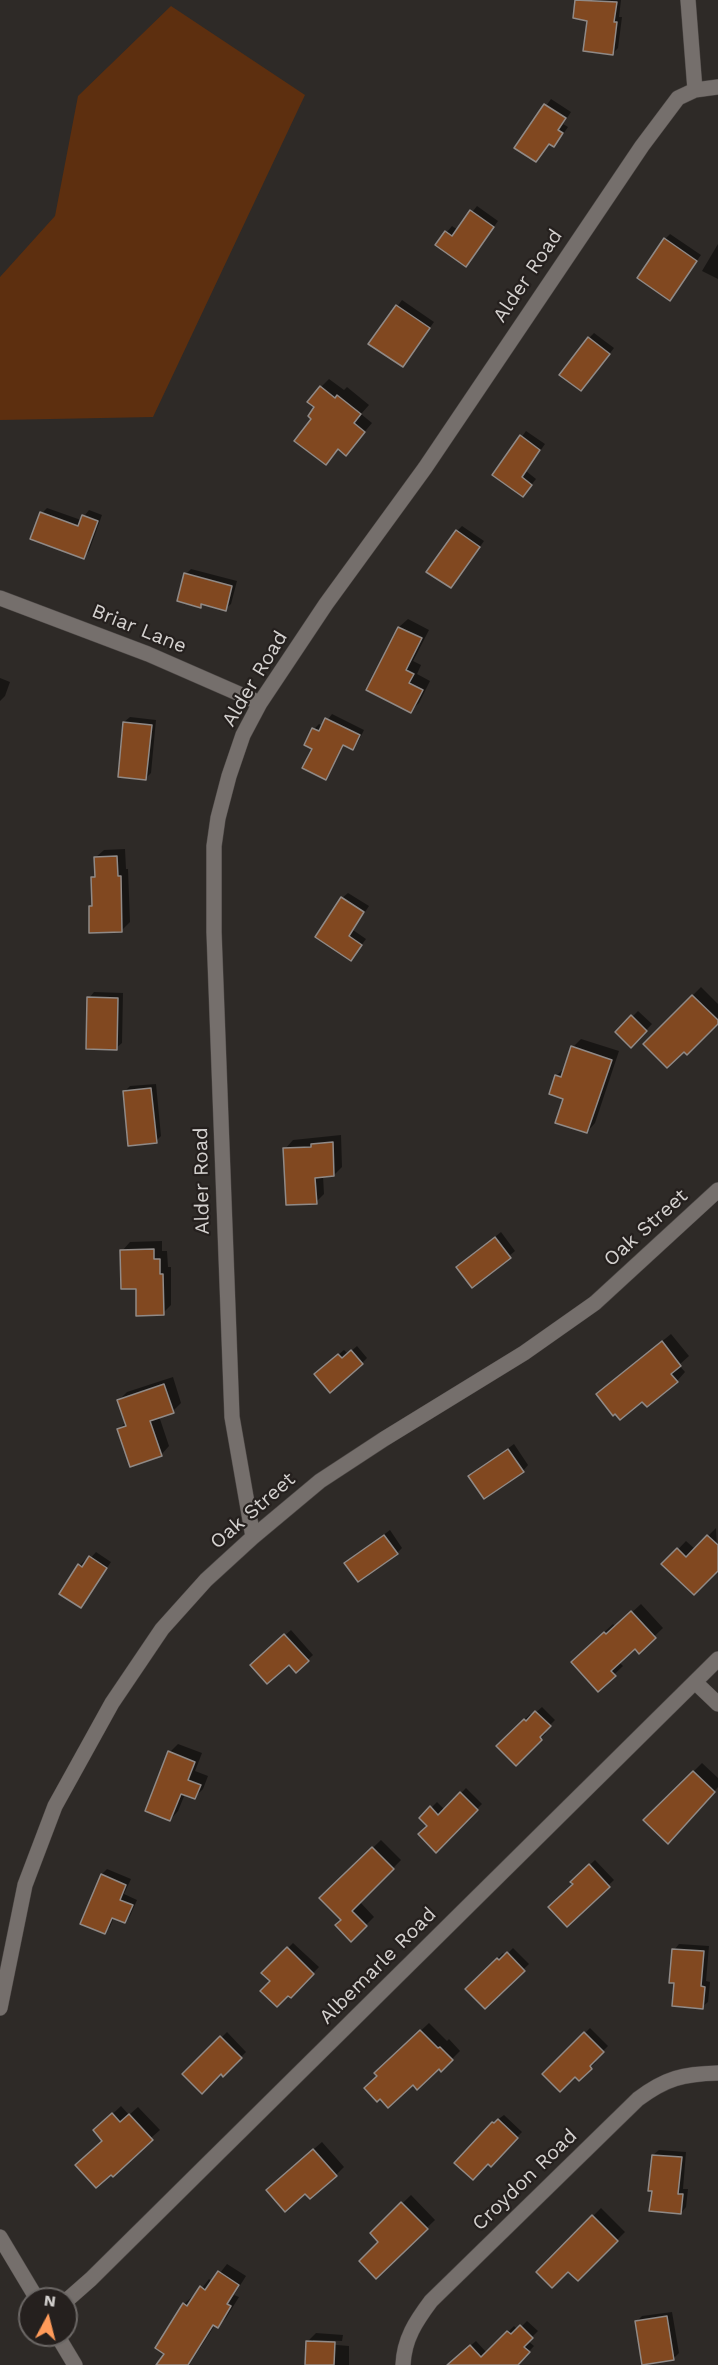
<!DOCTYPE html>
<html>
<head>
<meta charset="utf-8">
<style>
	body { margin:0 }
	#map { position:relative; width:718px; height:2365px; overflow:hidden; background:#2e2a27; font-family:"Work Sans",sans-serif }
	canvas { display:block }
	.north { position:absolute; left:18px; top:2287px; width:60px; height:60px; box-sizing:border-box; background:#25201e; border:2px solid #6b6765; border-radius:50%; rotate:7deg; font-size:16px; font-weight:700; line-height:24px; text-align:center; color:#d4d1cf }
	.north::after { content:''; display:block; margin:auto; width:21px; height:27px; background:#ff9b5a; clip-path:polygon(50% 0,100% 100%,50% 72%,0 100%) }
</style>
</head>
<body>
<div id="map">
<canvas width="718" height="2365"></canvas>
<div class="north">N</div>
</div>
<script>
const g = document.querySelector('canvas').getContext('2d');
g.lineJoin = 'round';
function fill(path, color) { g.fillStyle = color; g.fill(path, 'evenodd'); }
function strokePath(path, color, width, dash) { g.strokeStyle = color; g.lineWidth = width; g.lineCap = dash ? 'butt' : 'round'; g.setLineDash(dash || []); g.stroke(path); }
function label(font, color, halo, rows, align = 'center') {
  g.font = font + ' "Work Sans",sans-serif'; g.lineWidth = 4.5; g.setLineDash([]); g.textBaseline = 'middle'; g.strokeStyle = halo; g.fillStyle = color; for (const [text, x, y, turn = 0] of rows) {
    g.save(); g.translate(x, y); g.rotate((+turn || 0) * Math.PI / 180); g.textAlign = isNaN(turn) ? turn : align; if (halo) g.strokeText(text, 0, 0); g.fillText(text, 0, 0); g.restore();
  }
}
const green = new Path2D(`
	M171 6 305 95 153 417 0 420V277L55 216 78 96Z`);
const shadow = new Path2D(`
	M577 0H621L619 17H622L618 48 613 53 589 19 575 17Z
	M551 99 571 112 563 124 568 127 559 140 554 145 550 143 536 160 517 147Z
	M477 206 498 221 471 259 437 244 452 226 458 230Z
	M670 234 701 255 670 299 665 239Z
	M718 244V279L702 271Z
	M402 300 434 322 403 365 371 343Z
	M594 333 614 348 586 384 589 338Z
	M329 379 344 390 347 387 369 405 361 414 372 423 346 454 339 448 325 463 314 419 321 387Z
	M526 431 545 444 526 471 536 479 523 495 494 475Z
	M47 508 81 520 89 510 102 515 89 551 84 557 42 513Z
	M462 526 484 541 456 581 457 531Z
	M191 569 237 581 231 604 225 609 203 603 200 606 186 574Z
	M408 619 429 630 413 661 421 665 417 674 430 681 419 703 411 711 368 690 399 627Z
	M0 678 10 682 5 696 0 701Z
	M332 714 364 730 358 742 353 748 345 738 328 774H330L326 778 314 748V729L319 724 323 726Z
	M130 717 156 720 151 773 145 779 124 722Z
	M125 849 126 869H128L130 922 122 930 90 907 93 904V878L96 875 95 858 104 850Z
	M348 893 369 906 353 930 366 939 351 959 342 898Z
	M701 987 718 1004V1022L684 1050 645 1044Z
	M94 992 123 993 122 1043 116 1048 89 998Z
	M638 1011 652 1024 631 1046 617 1032Z
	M581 1039 619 1051 595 1123 587 1132 565 1098 556 1076 565 1068 573 1047Z
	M156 1084 161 1136 156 1141 124 1092 130 1086Z
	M341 1135 342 1167 334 1175 323 1176 324 1194 316 1202 285 1149 293 1140Z
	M501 1232 515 1251 473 1286 458 1267Z
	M162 1241V1251H167L168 1267H171V1305L163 1313 137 1287 122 1251 130 1242Z
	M671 1334 689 1356 679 1365 685 1372 677 1381 643 1400 598 1394Z
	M357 1346 367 1358 362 1363 322 1369 344 1350 348 1354Z
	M173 1377 181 1403 173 1411 159 1416 169 1446 161 1455 119 1429 126 1422 119 1400 127 1392Z
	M514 1444 528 1465 523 1471 470 1476Z
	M716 1528 718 1569 664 1564 686 1541 695 1549Z
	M390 1530 402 1548 397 1553 346 1563Z
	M96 1552 111 1562 81 1606 61 1593 80 1565 85 1560 88 1561Z
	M641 1604 663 1628 639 1651 635 1647 619 1662 623 1666 598 1690 581 1654 613 1624 616 1627Z
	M291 1630 313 1655 296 1671 289 1663 257 1660Z
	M542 1707 555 1720 544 1731 546 1733 516 1764 498 1746 530 1714 532 1716Z
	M178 1744 202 1753 195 1771 208 1776 203 1789 195 1797 185 1794 178 1811 170 1820V1752Z
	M702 1763 718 1778V1787L676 1834 645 1820Z
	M466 1788 482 1804 436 1850 429 1826 421 1818 437 1802 445 1810Z
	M381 1840 401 1860 360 1902 374 1917 351 1940 343 1920 321 1898Z
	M595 1860 614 1880 567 1925 575 1884 572 1882Z
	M107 1869 131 1879 124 1894 137 1900 130 1916 125 1922 114 1917 110 1927 104 1932 102 1874Z
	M293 1943 319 1967 291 1996 263 1973Z
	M679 1944 709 1946 706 1981 710 1982 708 2002 702 2007 676 1982 674 1950Z
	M513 1948 529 1964 485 2007 467 1989 503 1953 505 1956Z
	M429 2023 447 2041 449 2039 460 2051 441 2070 439 2067 413 2083 379 2076 376 2073Z
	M590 2028 608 2046 594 2060 596 2062 579 2079 575 2075 544 2074Z
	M227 2032 246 2052 223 2075 221 2072 185 2074Z
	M121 2106 129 2115 138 2107 160 2130 111 2173 104 2140V2122Z
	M504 2115 522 2132 491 2164 493 2123Z
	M322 2142 344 2167 336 2175 305 2192 276 2182Z
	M659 2150 686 2152 683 2189H688L686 2207 681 2213 653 2190V2155Z
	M411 2195 435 2220 376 2277 381 2242 372 2233Z
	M601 2208 625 2232 578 2279 568 2270 538 2272Z
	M227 2264 246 2276 234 2295 239 2297 226 2318 218 2326 215 2325 189 2365H158L166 2353 157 2348 184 2304 193 2296 195 2297 209 2279 213 2282Z
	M672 2312 679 2353 673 2359 637 2321 642 2316Z
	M527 2321 538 2331 528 2341 534 2346 516 2365H459L460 2355 476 2341 487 2353 514 2326 518 2330Z
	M316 2333 343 2335 342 2341 313 2340V2343L349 2346V2365H307V2342Z`);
const building = new Path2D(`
	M575 0 617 2 614 22H617L613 55 583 51 587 21 573 18Z
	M544 104 566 118 558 130 563 133 554 147 549 144 536 162 514 148Z
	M470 210 494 227 466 267 435 245 445 231 452 236Z
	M664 238 697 261 670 301 637 278Z
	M396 305 430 328 403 367 368 344Z
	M588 337 610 354 581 391 559 375Z
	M320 386 335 398 337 395 361 414 354 423 365 432 346 456 338 449 326 465 294 441 311 419 308 416 314 407 307 402Z
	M520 435 540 450 522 477 532 485 523 497 492 475Z
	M40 512 78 526 82 515 98 521 84 559 30 539Z
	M456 530 480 547 451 588 426 572Z
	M184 573 232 586 226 611 201 604V608L177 601Z
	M398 627 422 638 406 670 414 674 409 683 423 690 411 713 366 690Z
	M325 718 360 735 353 750 343 745 326 780 302 768 312 749 304 745 312 728 319 731Z
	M123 722 152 725 146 780 118 777Z
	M117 856 118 876H121L122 932 89 933V906H92L91 877H95L94 857Z
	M341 897 364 912 349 936 362 945 351 961 315 937Z
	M692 995 718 1020V1024L687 1055 684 1052 667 1068 643 1044Z
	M87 997 118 998 117 1050 86 1049Z
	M631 1015 647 1031 631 1048 615 1032Z
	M571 1046 612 1060 587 1133 555 1123 563 1099 549 1094 555 1075 561 1077Z
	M151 1088 157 1143 128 1146 123 1091Z
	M333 1142 334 1176 315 1178 317 1204 286 1205 283 1148 311 1147V1144Z
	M495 1237 511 1258 472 1288 456 1267Z
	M154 1249V1259H160V1274H163L164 1315 136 1316V1289H121L120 1250Z
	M662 1341 681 1366 671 1374 678 1382 647 1407 642 1402 620 1420 615 1414 613 1416 596 1394Z
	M351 1350 363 1364 330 1393 314 1374 338 1354 342 1358Z
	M164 1384 174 1413 150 1421 162 1456 130 1467 117 1429 126 1426 117 1400Z
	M508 1449 524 1472 484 1499 468 1476Z
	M384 1535 398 1554 358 1582 344 1563Z
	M707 1535 718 1545V1571L694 1595 661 1564 677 1548 686 1557Z
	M89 1556 107 1568 81 1608 59 1594 78 1564 82 1567Z
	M631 1611 656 1638 639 1654 635 1649 611 1671 616 1676 598 1692 571 1662 604 1632 606 1634Z
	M284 1634 309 1661 296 1673 289 1665 267 1684 250 1665Z
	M535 1711 551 1726 540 1737 542 1740 516 1766 496 1746 524 1719 526 1721Z
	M168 1751 195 1762 188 1780 201 1785 195 1799 181 1794 170 1821 145 1811Z
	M693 1771 715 1792 668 1844 643 1820Z
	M460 1792 478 1810 436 1853 418 1834 427 1826 419 1818 430 1806 438 1815Z
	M372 1847 394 1869 352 1911 367 1926 351 1942 335 1925 341 1920 319 1898Z
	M589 1864 610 1887 567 1927 548 1907 573 1884 570 1882Z
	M101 1874 126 1885 120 1900 133 1905 125 1923 112 1918 105 1934 80 1924Z
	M287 1947 314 1974 291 1998 288 1996 277 2007 260 1991 270 1981 261 1973Z
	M672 1949 704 1951 701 1986 705 1987 703 2009 672 2006 674 1983H669Z
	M507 1952 525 1971 485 2009 465 1989 497 1958 499 1960Z
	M420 2030 438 2048 440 2047 453 2060 441 2072 439 2069 417 2090 413 2085 388 2108 380 2099 377 2102 364 2088 377 2076 374 2073Z
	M584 2032 604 2052 590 2066 592 2069 579 2081 575 2077 560 2092 542 2074Z
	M220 2036 242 2058 223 2077 221 2074 202 2094 182 2074Z
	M112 2113 120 2122 129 2114 153 2140 113 2177 111 2175 96 2188 75 2165 102 2141 93 2130Z
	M498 2119 518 2138 491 2167 488 2164 473 2180 454 2163 492 2122 494 2123Z
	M313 2149 337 2176 310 2199 305 2194 285 2212 266 2190Z
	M652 2155 682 2157 678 2194H683L681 2214 649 2211 652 2191H648Z
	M401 2202 428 2229 376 2279 359 2261 378 2242 370 2233Z
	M592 2215 618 2241 578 2281 568 2272 552 2288 536 2272Z
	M218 2271 239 2285 227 2304 231 2306 218 2328 213 2325 188 2365H156L164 2354 155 2348 183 2303 187 2306 200 2286 205 2290Z
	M667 2316 674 2360 642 2365 635 2321Z
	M520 2325 533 2338 524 2347 530 2352 518 2365H447L470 2345 481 2357 507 2331 511 2334Z
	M306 2341 335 2342 334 2365H305Z`);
const minor = new Path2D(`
	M695 90 718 87
	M0 598 148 654 260 703
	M253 1537 232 1417 214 932V846L218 818 229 776 243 735 260 703 326 604 425 468 642 146 678 98 695 90 688 0
	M695 1682 718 1704
	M0 2008 25 1885 55 1806 112 1703 162 1629 206 1580 253 1537 320 1481 384 1439 524 1353 595 1303 718 1190
	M0 2237 37 2299
	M66 2301 91 2279 718 1659
	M57 2335 75 2365
	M403 2365C404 2339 416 2321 431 2301L638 2099C666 2078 683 2074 718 2073`);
const streetNames = [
	["Alder Road",528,276,-56],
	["Briar Lane",139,629,22],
	["Alder Road",255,679,-59],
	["Alder Road",202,1181,-91],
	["Oak Street",646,1228,-42],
	["Oak Street",253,1511,-41],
	["Albemarle Road",378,1966,-45],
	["Croydon Road",525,2180,-44]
];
fill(green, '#5d2f0f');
fill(shadow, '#0007');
fill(building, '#814820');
strokePath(building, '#908a87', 1.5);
strokePath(minor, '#4c4745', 16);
strokePath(minor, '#756f6c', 15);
label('20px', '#d4d1cf', '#25201e', streetNames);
</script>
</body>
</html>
